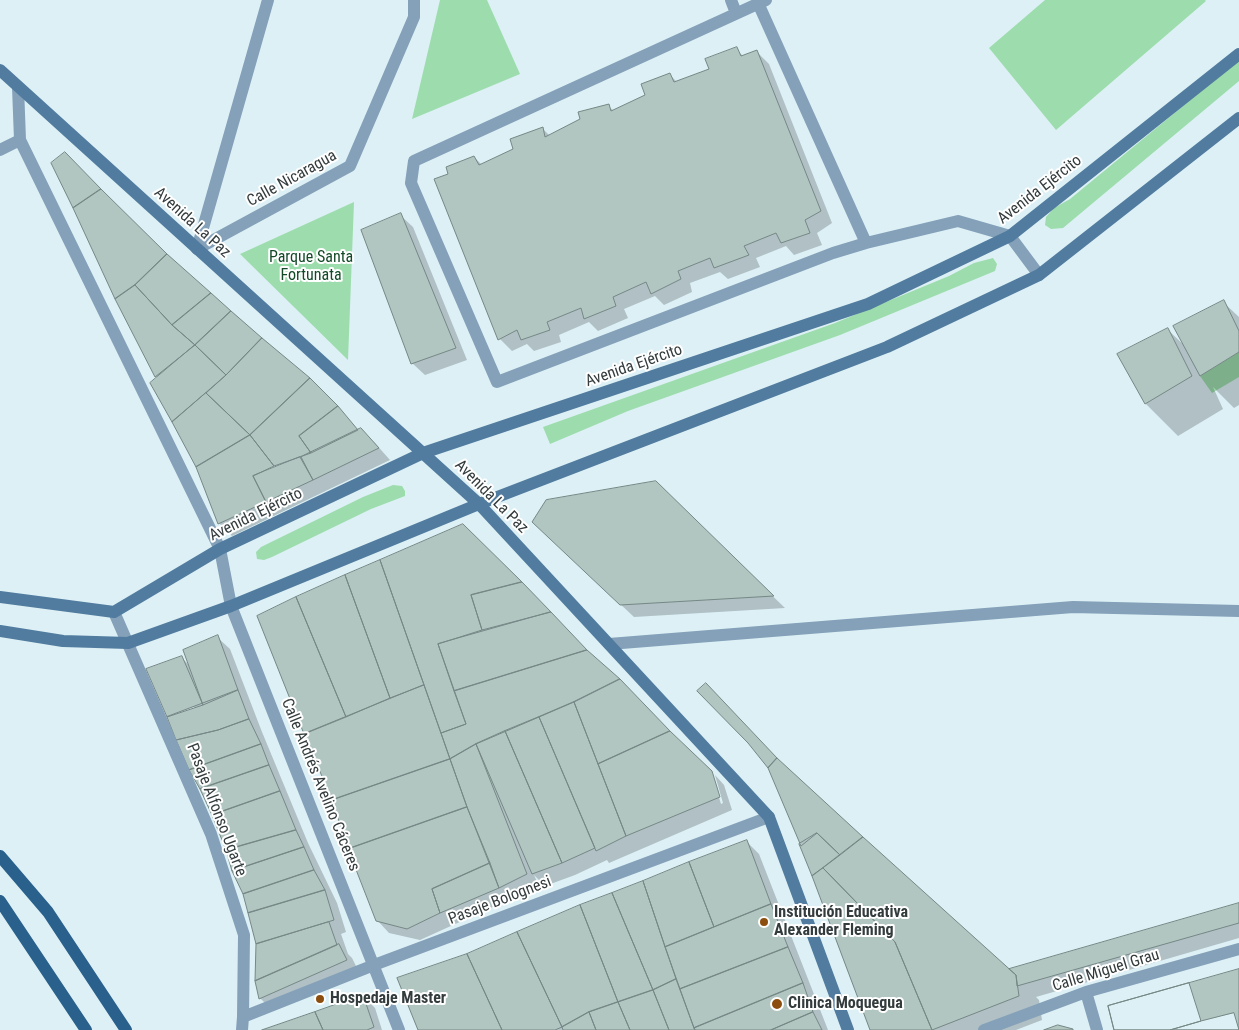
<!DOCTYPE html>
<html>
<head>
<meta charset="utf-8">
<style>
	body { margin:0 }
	canvas { display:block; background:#dcf0f5 }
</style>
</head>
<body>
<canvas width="1239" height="1030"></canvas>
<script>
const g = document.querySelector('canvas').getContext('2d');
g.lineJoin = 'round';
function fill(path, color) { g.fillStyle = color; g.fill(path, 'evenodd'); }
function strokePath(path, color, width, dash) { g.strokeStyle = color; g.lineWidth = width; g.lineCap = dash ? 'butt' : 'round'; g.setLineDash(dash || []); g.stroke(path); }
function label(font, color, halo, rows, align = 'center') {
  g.font = font + ' "Roboto Condensed",sans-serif'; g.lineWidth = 4; g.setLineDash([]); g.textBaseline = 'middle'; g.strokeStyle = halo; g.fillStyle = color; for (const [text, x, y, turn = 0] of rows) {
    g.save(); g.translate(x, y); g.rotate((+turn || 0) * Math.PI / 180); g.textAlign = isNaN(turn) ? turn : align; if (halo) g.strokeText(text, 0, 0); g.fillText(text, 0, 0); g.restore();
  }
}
const green = new Path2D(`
	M440 0H487L520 74 412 119Z
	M1045 0H1205L1206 1 1056 130 989 48Z
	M1239 60V81L1063 228 1051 229 1045 225 1046 217 1054 208 1070 199Z
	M354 202 348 360 240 254Z
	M993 258 997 264 995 271 840 335 628 411 550 444 543 427 835 323 949 276 974 263Z
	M1239 352V377L1212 393 1200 376Z
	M393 485 402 486 405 491V496L371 509 272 557 264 560 257 559 256 552 261 547 363 497Z`);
const shadow = new Path2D(`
	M736 49 744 57 756 51 769 64 832 223 817 233 822 245 794 255 786 246 756 258 760 267 728 279 720 272 690 283 692 292 664 305 655 296 624 309 628 318 598 331 589 322 559 335 561 342 534 351 527 344 512 351 500 339 450 175 474 157 482 165 515 150 542 128 550 136 608 106 614 111 647 95 670 75 677 82 711 70Z
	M400 215 413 227 467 360 425 375 412 363Z
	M166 255 309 379 362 435 374 442 390 460 232 536 220 524 197 466 151 383 157 378 116 299ZM292 460V461L263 473 262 470 273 465Z
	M1223 302 1239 317V405L1234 408 1213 387 1223 409 1178 436 1146 404 1168 330 1186 347Z
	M656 483 785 608 634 617 546 534Z
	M463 526 589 653 711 772 721 804 723 803 715 775 724 785 732 810 609 863 607 860 575 875 545 886 534 875 539 886 420 940 389 933 377 920 333 800 380 561Z
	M217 637 230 649 262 732 308 843 337 903 346 932 341 934 348 954 352 958 359 972 273 1011 260 998 257 944 181 657 190 666Z
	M782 765 1013 974 1239 905V938L1036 997 1039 1000 1042 1020 1016 1030H871L801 844Z
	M746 841 759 854 828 1030H420L468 955Z
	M363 996 375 1008 382 1030H266Z`);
const building = new Path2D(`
	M737 47 741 56 757 50 821 211 805 220 810 233 781 243 776 233 744 246 749 255 714 268 710 258 678 271 681 279 651 294 646 282 613 297 616 306 584 319 581 308 547 322 550 330 521 340 517 330 498 340 434 179 448 174 446 167 474 156 479 165 513 149 510 139 543 127 545 137 580 119 578 112 609 104 611 111 645 95 641 84 670 73 674 82 709 69 705 59Z
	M65 152 101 189 73 208 51 163Z
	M101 189 167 254 135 285 115 299 73 208Z
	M401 213 456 348 411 364 361 230Z
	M167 254 211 293 172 325 135 285Z
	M135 285 172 325 195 345 155 377 115 299Z
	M211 293 231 311 195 345 172 325Z
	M1224 300 1239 331V352L1200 376 1173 326Z
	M231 311 262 338 226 375 195 345Z
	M1168 328 1192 376 1145 404 1117 354Z
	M262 338 310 378 250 435 206 393 226 375Z
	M195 345 226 375 172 422 150 383Z
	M310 378 338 406 299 436 311 453 274 466 250 435Z
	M206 393 250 435 196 467 172 422Z
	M338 406 358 430 311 453 299 436Z
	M361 428 379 448 313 480 301 457Z
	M250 435 274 466 253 476 266 502 218 524 196 467Z
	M300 457 313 480 266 502 253 476Z
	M656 481 774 596 620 605 532 522 546 500Z
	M463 524 522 582 471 595 482 630 438 644 466 724 441 733 380 560Z
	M380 560 424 685 390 698 345 575Z
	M345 575 390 698 346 717 296 597Z
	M522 582 551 612 482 630 471 595Z
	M296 597 346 717 304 734 257 616Z
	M551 612 587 650 454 691 438 644Z
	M218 635 238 690 203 705 183 650Z
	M587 650 620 679 574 702 476 744 450 759 441 733 466 724 454 691Z
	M182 656 203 705 167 717 146 669Z
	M620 679 670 731 598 764 574 702Z
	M706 683 777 758 768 768 748 743 697 691Z
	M424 685 450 759 332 800 304 734Z
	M238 690 249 719 218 730 176 740 167 717Z
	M574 702 626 836 596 851 539 717Z
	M539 717 595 848 562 863 505 731Z
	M249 719 261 744 189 770 176 740 218 730Z
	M505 731 562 863 532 874 476 744Z
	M670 731 712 771 720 797 626 836 598 764Z
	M261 744 269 765 200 789 189 770Z
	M476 744 527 874 499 888 467 807 450 759Z
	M777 758 863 837 840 855 817 833 801 846 768 768Z
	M450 759 467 807 348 849 332 800Z
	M269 765 280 791 212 815 200 789Z
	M280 791 296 830 226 850 212 815Z
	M467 807 490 863 432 889 440 913 407 929 376 921 348 849Z
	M296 830 304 847 232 871 226 850Z
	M817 833 840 855 812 876 799 844Z
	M863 837 1016 975 1019 996 932 1030 895 942 823 868Z
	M747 840 771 904 714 927 689 862Z
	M304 847 314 870 243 894 232 871Z
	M689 862 714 927 665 947 643 881Z
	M490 863 499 888 440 913 432 889Z
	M823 868 895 942 932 1030H870L812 876Z
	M314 870 325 890 248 913 243 894Z
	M643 881 676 979 653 990 612 893Z
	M325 890 334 920 256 944 248 913Z
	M612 893 653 990 618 1002 580 905Z
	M1239 903V923L1017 986 1016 975 1009 969Z
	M771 904 788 947 680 989 665 947Z
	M580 905 618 1002 589 1012 562 1027 517 932Z
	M329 922 337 945 255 981 256 944Z
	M517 932 562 1027 555 1030H502L467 954Z
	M339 944 347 960 259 999 255 981Z
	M788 947 803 983 694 1028 680 989Z
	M467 954 502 1030H418L397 978Z
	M1239 969V1030H1114L1108 1006Z
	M676 979 694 1028 695 1030H669L653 990Z
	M803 983 813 1012 771 1030H695L694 1028Z
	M1189 983 1201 1021 1170 1030H1114L1108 1006Z
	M653 990 669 1030H630L618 1002Z
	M363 995 374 1027 367 1030H323L315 1012Z
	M618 1002 630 1030H596L589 1012Z
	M315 1012 323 1030H262Z
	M589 1012 596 1030H563L562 1027Z
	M813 1012 822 1030H771Z
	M1234 1013 1239 1030H1170L1201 1021Z
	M1058 1025 1073 1029V1030H1044Z`);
const lane = new Path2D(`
	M197 249 268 0`);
const street = new Path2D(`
	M731 0 736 13
	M766 0 414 161 411 183 497 382 833 253 866 243
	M758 3 866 243 958 221 1010 236 1039 275
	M18 87 20 140 220 549 231 606 399 1030
	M0 150 20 140
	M197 249 350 166 414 17V0
	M114 612 211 834 244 935 243 1017 242 1030
	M609 644 1073 607 1239 611
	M1086 992 1097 1030
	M243 1017 374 965 769 817
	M984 1030 1086 992 1239 949`);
const secondary = new Path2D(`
	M0 70 479 504 769 817 848 1030
	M0 597 114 612 220 549 423 453 868 304 1010 236 1239 54
	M0 631 63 641 128 643 231 606 479 504 887 347 1039 275 1239 118`);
const primary = new Path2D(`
	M0 856 48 912 126 1030
	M0 901 86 1030`);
const markers = [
	[764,922,5,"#8b4e0e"],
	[320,999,5,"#8b4e0e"],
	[777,1004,6,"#8b4e0e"]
];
const streetNames = [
	["Calle Nicaragua",292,179,-29],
	["Avenida Ejército",1040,190,-38],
	["Avenida La Paz",192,223,42],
	["Avenida Ejército",634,366,-19],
	["Avenida La Paz",491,497,45],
	["Avenida Ejército",256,515,-26],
	["Calle Andrés Avelino Cáceres",320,785,68],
	["Pasaje Alfonso Ugarte",216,810,69],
	["Pasaje Bolognesi",500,901,-21],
	["Calle Miguel Grau",1106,971,-17]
];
const parkNames = [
	["Parque Santa",311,258],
	["Fortunata",311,276]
];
const poiNames = [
	["Institución Educativa",774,913],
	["Alexander Fleming",774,931],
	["Hospedaje Master",330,999],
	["Clinica Moquegua",788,1004]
];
fill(green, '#9dddad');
fill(shadow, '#0003');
fill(building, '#b1c5c1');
strokePath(building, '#768885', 1);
strokePath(lane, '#84a1b9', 12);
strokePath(street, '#84a1b9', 12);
strokePath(secondary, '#517c9f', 12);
strokePath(primary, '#29618c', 12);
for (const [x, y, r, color] of markers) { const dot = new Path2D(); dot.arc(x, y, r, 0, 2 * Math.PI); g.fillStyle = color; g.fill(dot); strokePath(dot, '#fff', 2); }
label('16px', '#333b3d', '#fff', streetNames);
label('16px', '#124927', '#fff', parkNames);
label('bold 16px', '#333b3d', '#fff', poiNames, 'left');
</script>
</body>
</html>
